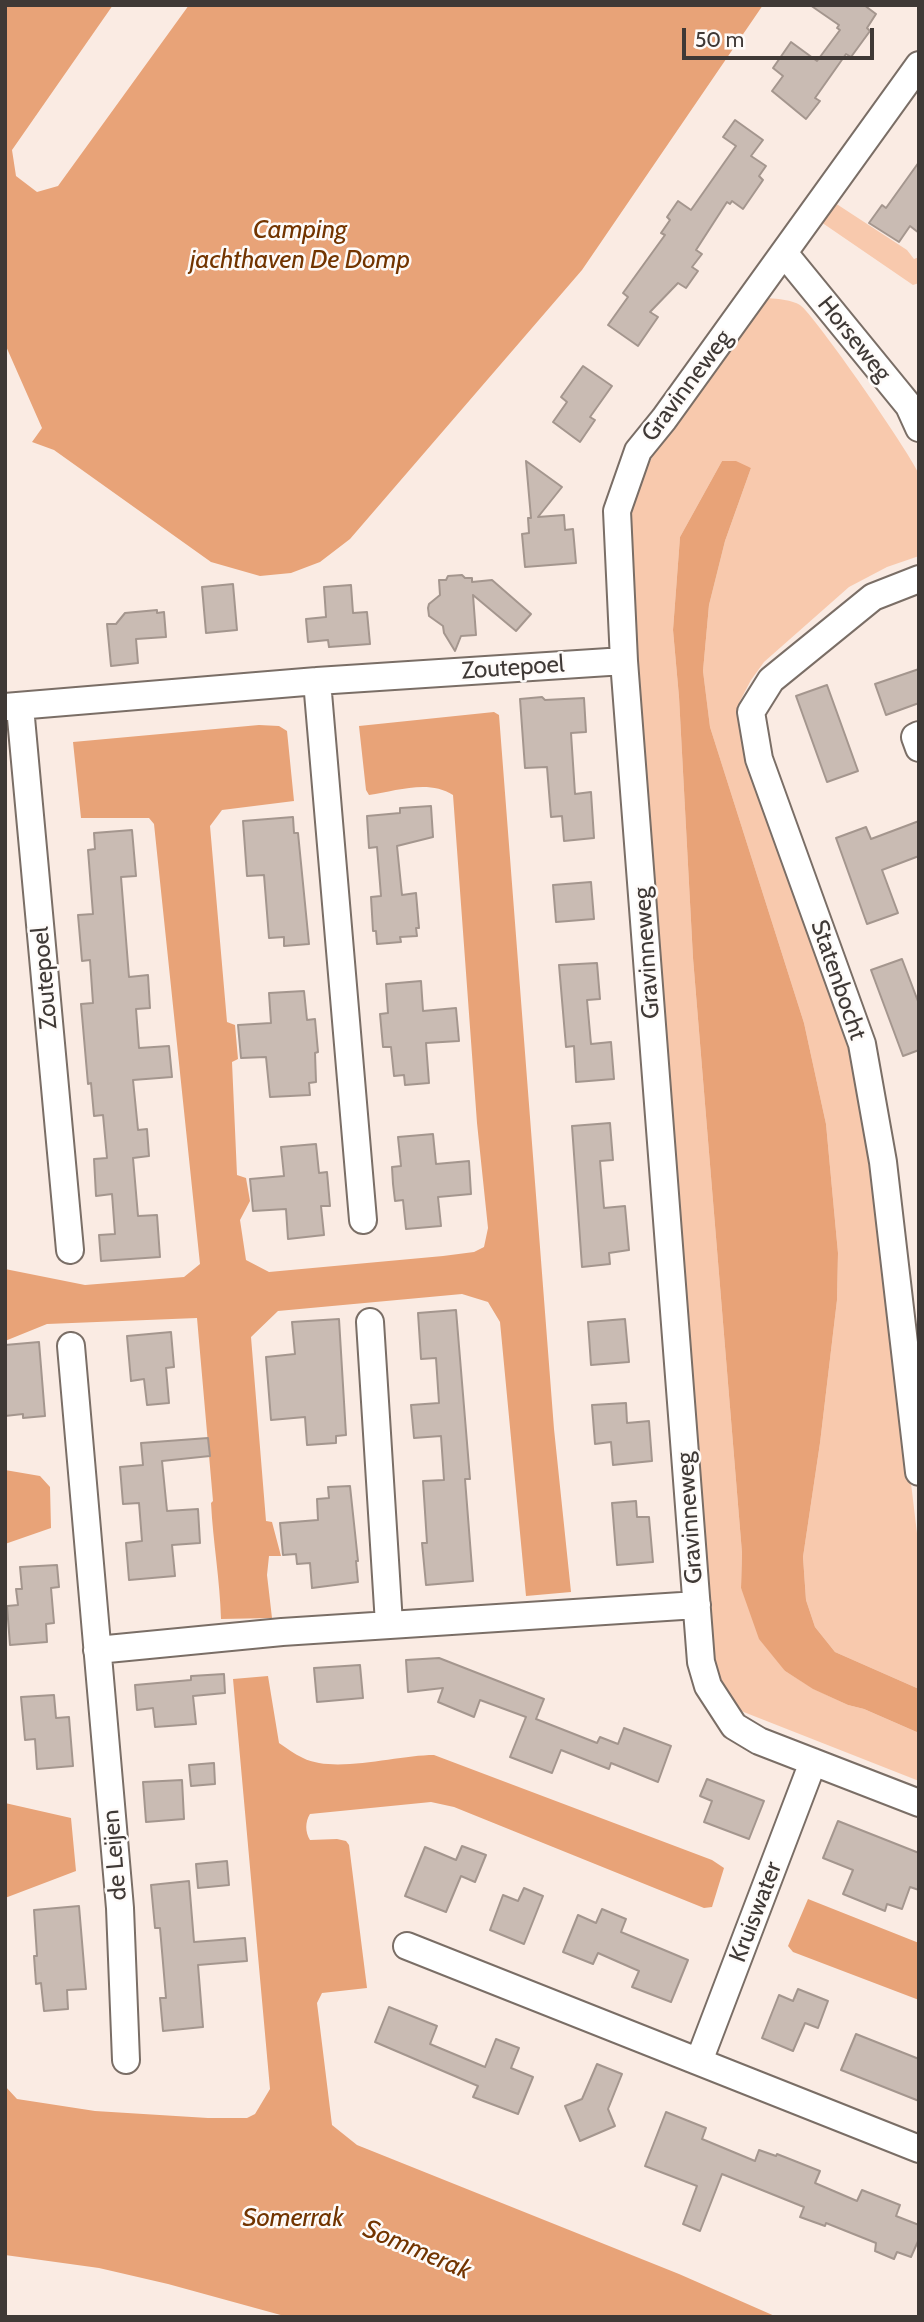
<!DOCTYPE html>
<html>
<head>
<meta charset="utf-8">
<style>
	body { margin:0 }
	#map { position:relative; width:924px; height:2322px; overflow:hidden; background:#faebe3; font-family:Cabin,sans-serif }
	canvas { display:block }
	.frame { position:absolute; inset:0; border:7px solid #3f3936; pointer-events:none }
	.scale { position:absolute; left:682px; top:28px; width:192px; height:32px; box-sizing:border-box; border:4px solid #3f3936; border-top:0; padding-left:9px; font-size:21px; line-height:24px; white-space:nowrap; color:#3f3936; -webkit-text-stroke:5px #fefbf9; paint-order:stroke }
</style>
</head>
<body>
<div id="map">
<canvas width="924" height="2322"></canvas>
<div class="frame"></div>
<div class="scale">50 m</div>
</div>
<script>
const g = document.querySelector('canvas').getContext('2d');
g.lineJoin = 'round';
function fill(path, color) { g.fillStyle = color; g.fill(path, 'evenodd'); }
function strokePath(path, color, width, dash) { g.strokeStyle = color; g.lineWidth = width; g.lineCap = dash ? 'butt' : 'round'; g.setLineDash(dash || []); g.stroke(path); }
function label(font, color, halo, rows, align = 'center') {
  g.font = font + ' Cabin,sans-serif'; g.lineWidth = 5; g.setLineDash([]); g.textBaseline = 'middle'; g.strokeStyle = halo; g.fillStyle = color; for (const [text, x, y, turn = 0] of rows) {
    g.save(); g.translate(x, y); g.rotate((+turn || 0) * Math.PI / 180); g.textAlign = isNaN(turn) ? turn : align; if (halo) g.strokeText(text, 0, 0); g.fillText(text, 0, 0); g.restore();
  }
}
const green = new Path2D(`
	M835 203 907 250 914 259 919 257V283L913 285 821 222Z
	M768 298C778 299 792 300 800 305 813 313 916 461 919 475 922 495 919 534 919 556L887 567 849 587 764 662 751 680 739 703 740 732 759 801 829 974 859 1080 885 1266 919 1550V1689L835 1652 815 1627 806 1600 803 1557 820 1443 837 1300 838 1253 826 1124 804 1023 710 727 703 671 709 605 725 541 751 468 722 461 680 537 673 630 679 697 693 958 742 1553 741 1588 785 1671 814 1689 848 1705 864 1709 919 1733V1781L736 1709 714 1672 634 625 629 509 639 484 655 451 759 304Z`);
const water = new Path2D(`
	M5 5H113L12 150 16 176 37 192 58 186 189 5H763L582 270 350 539 320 562 291 573 260 576 211 562 54 450 32 442 42 428 5 344Z
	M722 461H736L751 468 725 541 709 605 703 671 710 727 804 1023 826 1124 838 1253 837 1300 820 1443 803 1557 806 1600 815 1627 835 1652 919 1689V1733L864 1709 848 1705 813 1689 785 1671 759 1639 741 1588 742 1553 693 958 679 697 673 630 680 537Z
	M494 712 499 715 554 1429 571 1592 526 1596 500 1322 488 1302 462 1294 278 1311 251 1337 266 1521 272 1522 281 1556H269L267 1575 272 1618 221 1619C220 1580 213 1542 211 1503L213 1501 197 1318 47 1324 5 1341V1269L85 1285 184 1277 200 1264 154 824 149 818H81L73 742 259 725 279 726 287 731 294 801 222 810 210 826 227 1022 235 1025 238 1059 232 1062 237 1175 246 1178 250 1201 240 1220 246 1260 269 1272 443 1256 474 1252 484 1247 488 1228 477 1123 453 795C429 779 396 791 369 795L366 790 359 726Z
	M5 1470 40 1476 50 1487 51 1528 5 1544Z
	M268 1676 279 1743C287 1748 294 1754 303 1758 335 1774 397 1755 434 1755L712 1860 724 1868 712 1907 704 1908 454 1807 431 1802 310 1814C305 1822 305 1832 310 1840L337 1839 346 1841 349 1845 367 1988 322 1993 317 2003 332 2125 357 2145 679 2274 777 2317H288L168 2284 99 2268 5 2255V2086L17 2099 95 2111 208 2118H247L255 2114 270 2089 233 1679Z
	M5 1803 71 1818 76 1871 5 1898Z
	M808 1899 919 1943V2000L793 1952 788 1946Z`);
const building = new Path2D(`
	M810 5H864L876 14 867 28 870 31 851 57 846 54 815 98 820 101 806 119 772 91 783 76 773 68 791 42 817 61 840 30 837 28 839 25Z
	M735 120 763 140 751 156 766 166 759 176 763 180 743 209 732 201 730 204 727 202 696 250 702 254 692 267 698 271 686 288 678 283 650 312 658 317 638 346 608 325 628 297 623 293 665 235 661 233 670 220 667 217 678 201 691 210 736 146 723 137Z
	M919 162V233L910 226 899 242 869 223 882 205 886 208Z
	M583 366 612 386 590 417 595 420 580 442 553 422 567 402 561 397Z
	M526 461 562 487 538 517 564 515 565 530 573 529 576 563 525 567 522 534 529 533 528 518H531Z
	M462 575 465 578H472V582L492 580 531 614 516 631 473 595 476 635 461 636 455 651 444 633 443 626 429 616 428 608 429 604 440 595 439 580H446L448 576Z
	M233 584 237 630 206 633 202 587Z
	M351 585 353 613 367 612 370 644 329 647 328 640 308 642 306 619 326 617 324 587Z
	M157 610V613L164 612 166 637 136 639 138 663 111 666 107 624H116L125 613Z
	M919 669V703L886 715 875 684Z
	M827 685 858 771 827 782 796 696Z
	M542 697 545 700 584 698 586 732 571 733 575 794 591 792 594 838 564 841 562 816 551 817 547 767 525 768 520 699Z
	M431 806 433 837 397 846 402 895 416 893 419 928H416L417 936 400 937 401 942 377 944 376 931H373L371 897 381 896 377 847 369 848 367 816 400 813V808Z
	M293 817 294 833H298L309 944 284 946V937L269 938 264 875 247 876 243 821Z
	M919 821V856L882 870 898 913 867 924 836 838 866 827 871 839Z
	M132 830 136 876 121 877 129 977 148 975 150 1008 136 1009 139 1048 169 1046 172 1077 133 1080 138 1130 147 1129 149 1156 133 1158 138 1216 157 1215 160 1257 101 1261 99 1235 115 1234 112 1194 96 1196 94 1159 107 1158 103 1115 94 1116 91 1083 88 1084 81 1004 93 1003 90 960 82 961 78 915 93 914 88 850 95 849 94 833Z
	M591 882 594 919 556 922 553 885Z
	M902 959 919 1004V1050L903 1056 871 970Z
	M597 963 600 999 587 1000 591 1044 611 1042 614 1079 576 1082 574 1046 566 1047 559 965Z
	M421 981 423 1011 456 1008 459 1041 426 1043 429 1083 405 1085 404 1075 394 1076 391 1047H383L380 1014 388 1013 386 984Z
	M304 991 307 1020 315 1019 318 1052 315 1053 316 1082 309 1083 310 1095 270 1097 266 1057 241 1058 238 1025 271 1023 269 993Z
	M610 1123 613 1160 600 1161 604 1208 625 1206 629 1250 609 1253 610 1264 582 1267 572 1126Z
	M433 1134 436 1164 469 1161 471 1194 438 1197 441 1226 406 1229 403 1200 395 1201 393 1184 392 1167 401 1166 398 1137Z
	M316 1144 319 1173 327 1172 330 1206H321L324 1235 288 1239 286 1209 253 1211 250 1179 284 1176 281 1147Z
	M456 1310 470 1479H465L473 1581 426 1585 422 1543H427L423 1481 444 1480 441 1436 414 1438 411 1405 439 1403 436 1358 421 1359 418 1313Z
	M339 1319 346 1435 336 1436V1443L307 1445 305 1417 271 1420 266 1357 295 1354 292 1322Z
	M625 1319 629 1362 591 1365 588 1322Z
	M171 1332 174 1367 166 1368 169 1403 147 1405 144 1379 131 1381 127 1336Z
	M39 1342 45 1416 23 1418V1414L5 1416V1345Z
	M626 1403 627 1423 649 1421 652 1461 613 1465 611 1442 595 1444 592 1405Z
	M208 1438 210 1456 162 1461 167 1511 198 1509 200 1543 172 1545 175 1576 129 1580 126 1543 142 1541 139 1503 123 1504 120 1467 143 1465 141 1443Z
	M350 1486 358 1561H356L358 1582 312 1588 310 1563 297 1564 296 1554 283 1555 280 1523 318 1520 317 1499 329 1498 328 1487Z
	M636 1501 637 1517H649L653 1562 617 1565 612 1503Z
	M57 1565 59 1587 51 1588 54 1623 46 1624 47 1642 10 1645 7 1606 18 1605 16 1589H22L20 1567Z
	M439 1658 544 1699 536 1719 597 1743 600 1737 618 1744 624 1728 671 1746 658 1782 611 1763 609 1769 561 1750 552 1773 510 1757 526 1717 480 1700 474 1717 438 1702 443 1688 408 1692 406 1660Z
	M360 1665 363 1698 317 1702 314 1668Z
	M224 1674 225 1693 193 1696 196 1724 155 1727 153 1708 137 1710 135 1685 191 1680V1676Z
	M54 1695 56 1718 69 1717 73 1766 37 1769 35 1739 25 1740 21 1697Z
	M214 1763 215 1784 191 1786 189 1765Z
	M707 1779 764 1801 749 1839 704 1822 712 1801 700 1796Z
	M182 1780 184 1819 146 1822 143 1782Z
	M838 1821 919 1853V1890L910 1887 902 1909 887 1904 885 1911 843 1894 853 1870 823 1858Z
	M462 1846 486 1855 475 1882 461 1876 446 1912 405 1896 425 1847 456 1860Z
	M227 1861 229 1885 198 1888 196 1864Z
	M189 1881 194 1942 245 1938 247 1961 198 1965 203 2027 163 2031 160 1998H166L160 1928H155L151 1885Z
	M524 1888 543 1896 524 1944 490 1930 503 1895 518 1901Z
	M79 1906 86 1989 67 1990 68 2009 44 2011 41 1983 36 1984 34 1956H37L34 1910Z
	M602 1909 626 1919 621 1932 688 1960 671 2002 632 1987 639 1971 598 1953 593 1964 563 1952 578 1915 596 1923Z
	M798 1989 828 2001 818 2028 805 2023 793 2051 762 2038 779 1995 793 2001Z
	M389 2007 437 2026 430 2044 485 2067 496 2039 519 2048 511 2068 533 2077 518 2114 473 2097 478 2086 375 2042Z
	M856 2034 919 2059V2101L841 2070Z
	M597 2064 622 2074 608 2109 615 2126 580 2141 565 2106 582 2099Z
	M666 2112 706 2128 702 2139 755 2161 759 2150 776 2156 777 2154 820 2171 815 2183 857 2201 862 2190 900 2205 896 2216 919 2225V2239L911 2257 897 2252 894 2259 875 2251 876 2243 826 2223 825 2226 800 2217 804 2207 722 2174 700 2231 683 2224 697 2186 645 2166Z`);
const street = new Path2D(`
	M919 65 664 419 638 451 617 511 624 661 701 1662 708 1686 734 1726 759 1741 919 1803
	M784 253 909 406 919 428
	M919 579 873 597 771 680 751 712 759 759 862 1044 883 1162 919 1472
	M317 681 363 1220
	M5 707 317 681 624 661
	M20 707 70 1250
	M919 735 915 737 919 748
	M370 1322 389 1624
	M71 1346 120 1908 126 2060
	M97 1650 282 1632 697 1605
	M407 1946 919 2149
	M699 2061 813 1762`);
const streetNames = [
	["Horseweg",854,339,51],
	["Gravinneweg",687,386,-53],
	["Zoutepoel",513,668,-4],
	["Gravinneweg",647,953,-94],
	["Zoutepoel",45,978,-95],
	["Statenbocht",838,980,71],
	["Gravinneweg",690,1518,-94],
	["de Leijen",115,1855,-95],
	["Kruiswater",756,1912,-69]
];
const waterNames = [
	["Camping",300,230],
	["jachthaven De Domp",300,260],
	["Somerrak",293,2218],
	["Sommerak",417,2250,23]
];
fill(green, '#f8c9ad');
fill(water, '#e8a378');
fill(building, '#c9bbb3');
strokePath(building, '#a4968e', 2);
strokePath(street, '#7a6e66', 30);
strokePath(street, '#fff', 26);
label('24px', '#3f3936', '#fefbf9', streetNames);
label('italic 26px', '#723400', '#fefbf9', waterNames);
</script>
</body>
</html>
